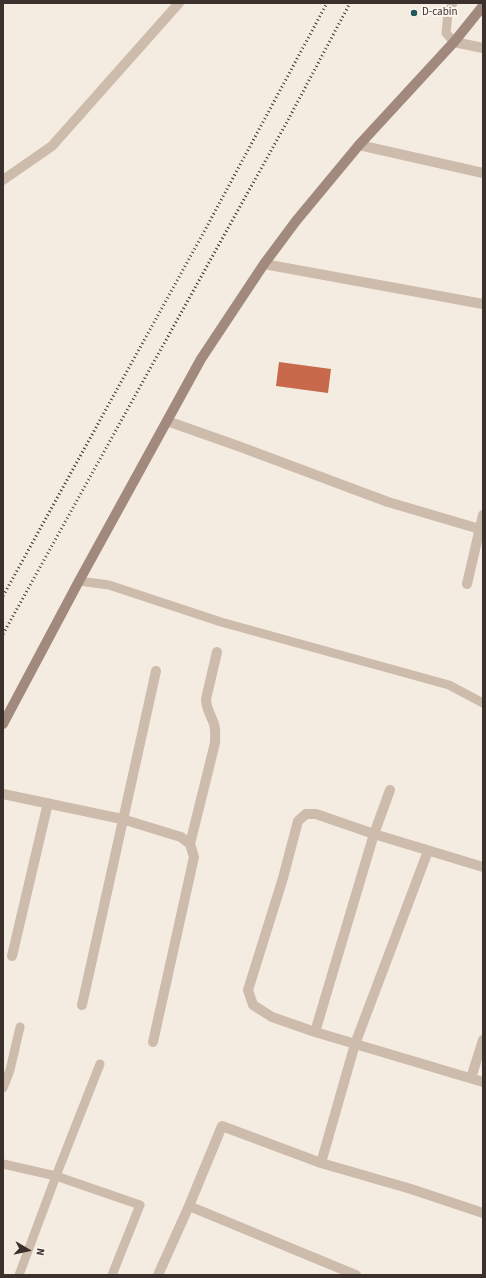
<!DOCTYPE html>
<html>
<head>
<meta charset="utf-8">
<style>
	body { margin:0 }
	#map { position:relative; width:486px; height:1278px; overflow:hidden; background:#f4ebe1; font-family:"Source Sans 3",sans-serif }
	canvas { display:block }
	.frame { position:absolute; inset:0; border:4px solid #3b302b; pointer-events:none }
	.north { position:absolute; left:8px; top:1230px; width:40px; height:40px; -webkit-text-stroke:3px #fbf5ee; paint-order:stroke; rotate:99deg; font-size:11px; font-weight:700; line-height:16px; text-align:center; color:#3b302b }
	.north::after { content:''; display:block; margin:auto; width:14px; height:18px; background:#3b302b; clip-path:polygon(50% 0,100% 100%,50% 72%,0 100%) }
</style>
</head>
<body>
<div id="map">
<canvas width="486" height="1278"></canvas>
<div class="frame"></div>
<div class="north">N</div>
</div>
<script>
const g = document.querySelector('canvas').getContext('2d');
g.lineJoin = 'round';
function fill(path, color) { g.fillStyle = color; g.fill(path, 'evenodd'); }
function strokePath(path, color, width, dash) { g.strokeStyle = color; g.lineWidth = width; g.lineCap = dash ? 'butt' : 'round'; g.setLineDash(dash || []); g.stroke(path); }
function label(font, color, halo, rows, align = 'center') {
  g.font = font + ' "Source Sans 3",sans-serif'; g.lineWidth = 4; g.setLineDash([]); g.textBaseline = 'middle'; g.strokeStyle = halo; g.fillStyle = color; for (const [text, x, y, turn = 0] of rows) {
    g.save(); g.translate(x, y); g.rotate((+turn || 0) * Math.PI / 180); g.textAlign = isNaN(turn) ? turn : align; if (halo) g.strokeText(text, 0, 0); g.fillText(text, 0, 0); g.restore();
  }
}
const building = new Path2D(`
	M279 362 331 369 328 393 276 386Z`);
const lane = new Path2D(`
	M453 3 448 13 446 33 454 42
	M79 581 109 585 221 622 449 685 483 703
	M3 1088 10 1070 20 1027
	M3 1164 56 1176 140 1205 112 1275
	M19 1275 56 1176 100 1064`);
const street = new Path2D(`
	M454 42 483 48
	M359 145 483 173
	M3 180 52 146 179 3
	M264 264 483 304
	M167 421 238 446 388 502 483 530
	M467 584 483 515
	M3 794 122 819 181 837 190 844 194 857 153 1042
	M190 844 215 743C215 736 216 730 214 724 211 715 206 709 206 699L217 652
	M483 867 374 834 316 814H306L298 821 283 878 248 990 253 1005 272 1017 315 1032 483 1082
	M12 956 48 803
	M82 1005 156 671
	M315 1032 374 834 390 790
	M471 1078 483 1040
	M321 1163 355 1044 428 851
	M189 1206 356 1275
	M158 1275 189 1206 222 1126 321 1163 411 1189 483 1213`);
const secondary = new Path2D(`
	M3 724 79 581 201 359 264 264 296 221 359 145 454 42 483 6`);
const rail = new Path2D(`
	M3 596 205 230 327 3
	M3 634 288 120 350 3`);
const markers = [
	[414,13,4,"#1f5a5e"]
];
const poiNames = [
	["D-cabin",422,13]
];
fill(building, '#c8694b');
strokePath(lane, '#cdbbac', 9);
strokePath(street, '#cdbbac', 10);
strokePath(secondary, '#a18a7d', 10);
strokePath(rail, '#3b302b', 3, [1, 3]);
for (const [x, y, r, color] of markers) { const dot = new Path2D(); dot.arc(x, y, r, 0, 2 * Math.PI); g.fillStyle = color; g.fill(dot); strokePath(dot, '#fbf5ee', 1.5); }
label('11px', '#3b302b', '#fbf5ee', poiNames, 'left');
</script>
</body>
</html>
